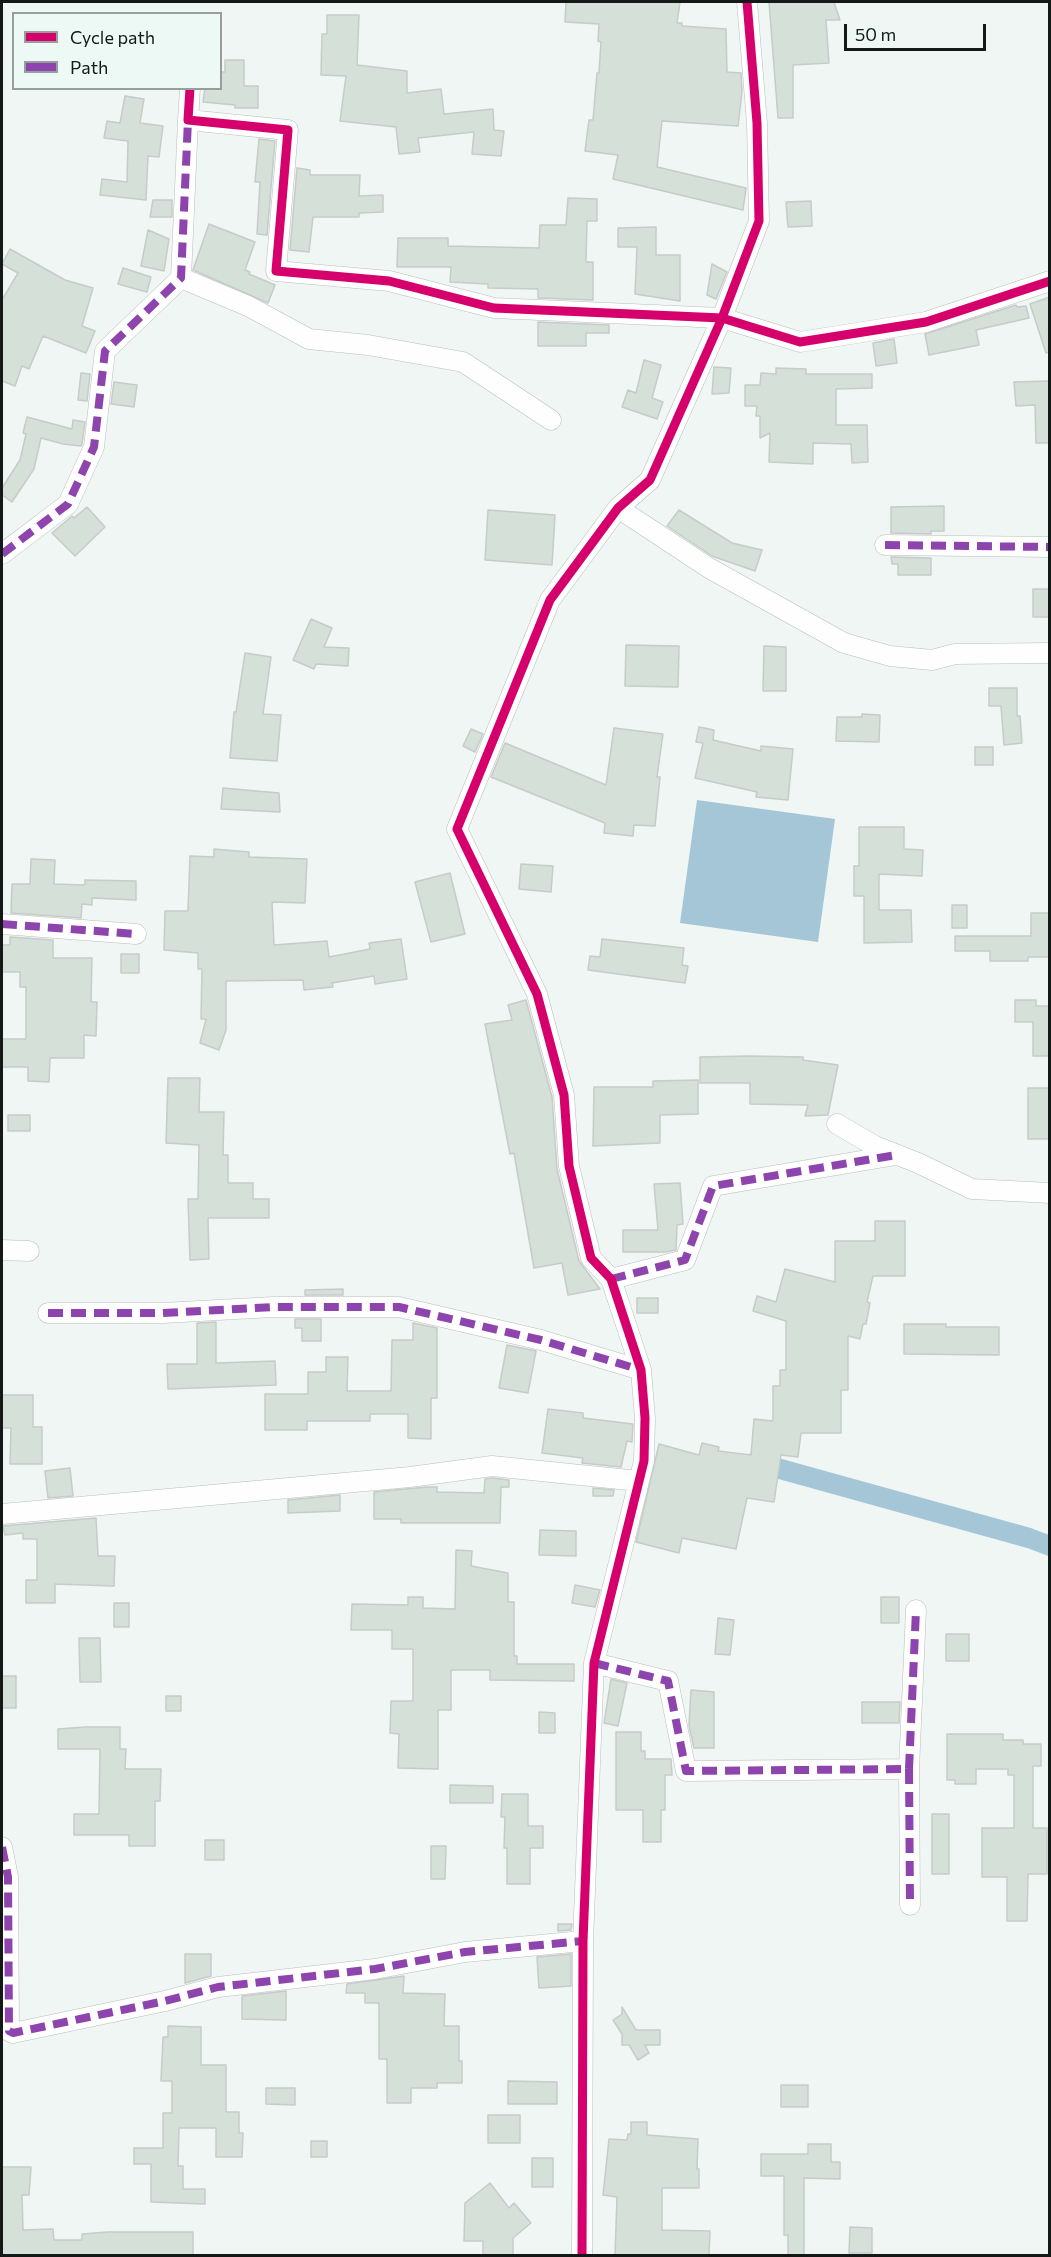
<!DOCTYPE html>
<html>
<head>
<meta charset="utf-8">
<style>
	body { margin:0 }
	#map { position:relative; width:1051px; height:2257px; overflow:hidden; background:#eff6f4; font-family:Commissioner,sans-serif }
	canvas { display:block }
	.frame { position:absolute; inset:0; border:3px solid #141917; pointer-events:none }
	.legend { position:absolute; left:12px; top:12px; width:210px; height:78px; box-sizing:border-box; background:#ecf9f5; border:2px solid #969f9c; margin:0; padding:8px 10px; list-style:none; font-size:18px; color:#141917 }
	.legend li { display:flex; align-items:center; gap:12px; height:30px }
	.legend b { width:30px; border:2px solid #969f9c }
	.scale { position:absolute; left:844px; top:24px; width:142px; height:27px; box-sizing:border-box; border:3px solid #141917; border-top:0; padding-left:8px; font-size:18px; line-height:21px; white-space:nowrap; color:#141917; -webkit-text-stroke:4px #ecf9f5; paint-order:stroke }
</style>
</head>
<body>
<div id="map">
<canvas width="1051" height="2257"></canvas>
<div class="frame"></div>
<ul class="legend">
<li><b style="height:8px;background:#d6006c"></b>Cycle path</li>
<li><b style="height:8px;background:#8e44ad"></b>Path</li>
</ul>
<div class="scale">50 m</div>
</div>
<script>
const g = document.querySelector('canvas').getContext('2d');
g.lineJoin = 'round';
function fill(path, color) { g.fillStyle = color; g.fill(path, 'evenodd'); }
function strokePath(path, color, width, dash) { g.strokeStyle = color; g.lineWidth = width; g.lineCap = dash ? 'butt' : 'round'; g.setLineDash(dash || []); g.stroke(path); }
const water = new Path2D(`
	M697 800 835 819 818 942 680 923Z`);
const canal = new Path2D(`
	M755 1462 1029 1538 1050 1546`);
const building = new Path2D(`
	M566 2H680L677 23H682V26L726 29 727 72 741 73 742 92 738 126 662 121 657 167 746 188 743 210 613 179 618 155 585 151 589 120H593L597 73H599L601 42 598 41 599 24 565 22Z
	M769 2H834L840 20H826L829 63 793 65V118H778Z
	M327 15H359L357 65 407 71V93L441 89 444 114 493 109 494 130 504 131 501 156 472 154 474 132 418 138 420 152 399 154 396 127 340 121 346 76 321 75 322 34H327Z
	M225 60H244V86H258V108H235V105L203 102 205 88H220V72H225Z
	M125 96 144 99 140 123 163 126 159 157 148 156 146 200 100 195 102 179 127 182 128 141 104 138 107 121 120 123Z
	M259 139 275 141 267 235 257 234 260 182H255Z
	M297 168 310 170V175H360L359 196 383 195V212L359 213V217H313L309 252 290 250Z
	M568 198 597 199V221H587L586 262H593V300L538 298V289L488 288V284L450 282 451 267H397L398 238H448V246L539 248 540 225H566Z
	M153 200H172V217H150Z
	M811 201 812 226 788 227 786 202Z
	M209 224 255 242 245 270 250 272 249 274 275 285 268 303 193 270Z
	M656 227V255H680V301L635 294 637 247H618V228Z
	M148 230 169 239 164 271 141 266Z
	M10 249 65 280 93 288 82 326 95 331 86 353 43 336 29 369 22 366 15 386 2 381V300L18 273 2 264Z
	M712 264 727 272 716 299 707 295Z
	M123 268 151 277 147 292 118 284Z
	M1050 297V352L1046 353 1030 304Z
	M1016 305 1017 307 1026 306 1029 318 976 330 979 345 929 355 925 334Z
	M538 322 609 325V333H586V346H538Z
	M894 339 897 363 876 366 873 343Z
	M644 360 661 365 652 398 663 402 657 419 622 407 628 390 636 393Z
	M714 367 731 368 729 393 712 394Z
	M776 368 806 369V374H872V388L836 389V425H867L868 462 852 463 851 444 813 443V464L769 462 770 433 760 438V416H756L757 406H745V385H760L761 373 776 374Z
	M81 373 90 374 87 401 78 400Z
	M1050 381V443H1036L1035 405 1016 406 1014 382Z
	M114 382 137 385 134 407 111 404Z
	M27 417 72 429 73 420 85 422 82 444 81 446 63 444 41 438 34 469 12 502 2 495V488L20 460 26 434 23 433Z
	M944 506V531H931V534L891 533V507Z
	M87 507 105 527 75 556 52 533 65 522 72 516 74 518Z
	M488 510 555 515 552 565 485 560Z
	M679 510 732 543 762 550 755 571 712 556 667 526Z
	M891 557 931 558V575H898V564H892Z
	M1033 589H1050V617H1033Z
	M311 619 332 628 324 647 349 648 348 666 316 664 314 669 293 660Z
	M626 645 679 646 678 687 625 686Z
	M764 646 786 647V691H763Z
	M245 653 271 657 263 714 281 715 277 761 230 758 234 712H236Z
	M989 688H1017V716H1020L1022 743 1004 745 1001 706H989Z
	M862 714 880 715 879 742 836 741 837 717H862Z
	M699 727 714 730 713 740 761 751V746L793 749 788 800 756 797 757 792 695 778 703 743 696 742Z
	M614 728 663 734 657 777H660L655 826 634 825 633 836 604 833 605 823 491 777 505 743 606 785Z
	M471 729 483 734 475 752 463 746Z
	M975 747H993V765H975Z
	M223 788 279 793 280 812 221 809Z
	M859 827H904V849L923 850 922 876 879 874V910H911L912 942 864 943V896H854V866H859Z
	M214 849 249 852V857L307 859 305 903 272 902 274 945 327 941 329 957 370 949 369 943 401 939 407 979 375 984 374 976 332 983 333 987 304 990 303 980 226 981V1030L219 1050 200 1043 206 1019H201L202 969H198V953L164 950 165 911H188L190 856 214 857Z
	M31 859 55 860 54 884 85 885V880L136 881V900L92 898V905L82 904 81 918 11 913 12 884H30Z
	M521 864 553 866 551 892 519 889Z
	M450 873 465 934 431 942 415 882Z
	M952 905H967V928H952Z
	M1031 913H1050V957H1028V961H990V951H955V936H1031Z
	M10 937 53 940V958H92L91 1002H97L96 1036 84 1035V1058H50L49 1082 28 1081V1067H2V1039H26V987H20V972H2V945H10Z
	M602 939 684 948 682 965 688 966 685 983 588 970 590 956 600 957Z
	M121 954H139V973H121Z
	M526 1000 552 1097 557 1169 579 1261 600 1289 568 1295 562 1263 534 1268 514 1153 510 1154 485 1024 512 1020 508 1005Z
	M1015 1000H1036V1006H1050V1056H1033V1022H1015Z
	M750 1056 803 1057V1060L838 1065 828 1115 805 1116 808 1105 750 1104V1083H700V1057Z
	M168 1078H200L199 1112H224L223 1155H228V1183H253V1199H269V1218H208L209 1259 190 1260 188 1199H198L199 1145 166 1143Z
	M698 1080V1114L660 1115V1143L593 1146 594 1087H653V1081Z
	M1028 1088H1050V1139H1028Z
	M8 1115H30V1131H8Z
	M680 1183 683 1224 677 1225 676 1250 666 1252H623V1230H658L654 1184Z
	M875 1221H905V1276H873L867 1302 870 1303 866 1324H863L860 1339 848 1336V1390H841V1433H801L798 1457 781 1455 774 1502 747 1498 736 1549 682 1538 679 1553 636 1542 659 1444 699 1455 702 1443 719 1447 718 1451 751 1455 754 1419 773 1421V1386H780V1370H786V1321L753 1311 757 1296 776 1302 785 1269 835 1282V1241H875Z
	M343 1289V1295H305V1290Z
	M637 1298H658V1313H637Z
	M295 1319H321V1341H302V1328H295Z
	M216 1322V1363L275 1361 276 1385 168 1389 167 1364H197V1323Z
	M413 1323 437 1328V1398H431V1439L408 1438V1414H370V1421H307V1430H265V1394H308V1372H326V1357H348L347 1391H391L392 1340H413Z
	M904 1324H946V1327H999V1355L904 1354Z
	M507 1345 536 1351 528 1393 499 1388Z
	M2 1395H33V1427H42V1464H10L11 1428H2Z
	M548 1409 583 1413V1418L633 1424 632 1442 627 1441 621 1467 582 1463 583 1458 542 1453Z
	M70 1468 73 1496 48 1498 45 1471Z
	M492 1478 509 1480V1487H501L500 1523H401V1519H374V1492L427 1487H437V1492L484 1493 485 1479Z
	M593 1488 614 1490 613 1496H593Z
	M340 1495V1511L288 1513V1500Z
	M96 1518 98 1556H115L114 1586 55 1584V1603H26V1580H37V1539H23V1533L5 1535 3 1526Z
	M540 1530 576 1531V1556L539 1555Z
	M456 1550 472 1551 471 1566 508 1573V1602H514V1656H517V1664H574V1681L490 1680V1670H451V1710H438V1769L398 1768 399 1734 390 1733 391 1701H413V1649H392V1630H351L352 1604 408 1605V1597H423V1608L455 1609Z
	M575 1585 600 1590 595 1607 572 1603Z
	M881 1597H899V1623H881Z
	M114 1603H129V1627H114Z
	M718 1618 734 1620 730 1655 715 1654Z
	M946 1634H969V1661H946Z
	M79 1638H100L101 1682H80Z
	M2 1676H16V1708H2Z
	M611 1679 627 1683 618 1726 604 1723Z
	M691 1690 714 1692V1748H694L689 1726Z
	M166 1696H181V1711H166Z
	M862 1702H900L899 1723H862Z
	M539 1712 555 1713V1733H539Z
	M85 1727H120V1749H126L125 1769H161L160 1801H155V1846H129V1835H74V1814H99L100 1749H58V1729Z
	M616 1732H641V1751H645V1759H671L672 1775H665V1810H661V1842H643V1810H616Z
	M947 1734H1003V1740H1023V1744H1041V1766H1033V1828H1047V1874H1028L1027 1921H1007V1877H982V1828H1014V1775H1008V1769H976V1784H955V1780H947Z
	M450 1785 493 1786V1803H450Z
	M502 1794H528V1826H543V1848H530V1884H507V1848H504L505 1817H501Z
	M932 1814H949V1874H932Z
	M205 1840H224V1860H205Z
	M431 1846H446L445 1879H431Z
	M558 1924H572L571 1930 558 1931Z
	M185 1954H211V1976L185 1983Z
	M571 1954V1986L539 1988 537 1957Z
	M404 1976 403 1993 445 1994 444 2026H459V2061H462V2083H437V2088H411V2103H387V2059H379V2003H365V1993H346L347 1984Z
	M286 1991V2020L242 2019V1996Z
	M622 2007 636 2030H660V2045H645L649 2053 638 2060 629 2045H622V2034L613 2020 622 2014Z
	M168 2026 201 2027V2065H226V2112H239V2133H243L242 2157H216V2128H179L178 2166H183V2189H205V2204L151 2202V2164H134V2148H163V2113H172V2081H161L163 2037H168Z
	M508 2081 557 2082V2104H508Z
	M781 2085H808V2107H781Z
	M266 2088H295V2105L266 2104Z
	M488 2115H520V2143H488Z
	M631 2122H647V2135L698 2139 697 2169H699V2188H662V2230L710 2231 709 2256H615L617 2197 603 2195 609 2139 627 2140 628 2134H631Z
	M311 2141H327V2157H311Z
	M808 2144H831V2162H840V2179L804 2178V2256H788V2235H784V2176H761V2154H808Z
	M532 2158H553V2187H532Z
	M2 2167H31L29 2195H22L23 2230 53 2229 54 2240H82V2234L108 2232H193V2256H2Z
	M490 2183 509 2208 514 2203 531 2223 513 2238V2256H483V2241H464L465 2203Z
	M850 2227 872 2228V2253H849Z`);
const minor = new Path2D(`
	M190 88 188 120 288 130 276 271 389 281 494 308 722 318 800 342 926 322 1050 281
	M181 278 248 306 309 339 368 345 463 362 551 420
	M618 508 709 568 844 643 890 656 932 660 955 654 1050 653
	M885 545 1050 547
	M2 554 68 504 94 447 105 351 181 278 188 120
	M2 924 136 934
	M837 1124 875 1146 918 1163 972 1189 1050 1193
	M2 1250 29 1251
	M611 1279 685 1260 713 1186 896 1155
	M48 1313H163L273 1307H399L541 1340 641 1370
	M2 1514 410 1477 492 1466 639 1481
	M594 1663 668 1681 686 1771 909 1769 916 1610
	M909 1769 910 1905
	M2 1847 8 1877 9 2031 13 2033 165 2001 218 1987 375 1969 465 1952 583 1941
	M582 2256 583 1941 594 1663 644 1461 645 1418 641 1370 611 1279 591 1258 569 1166 564 1095 537 994 457 829 550 600 618 508 650 480 722 318 759 221 757 123 747 2`);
const quiet = new Path2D(`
	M885 545 1050 547
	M2 554 68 504 94 447 105 351 181 278 188 120
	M2 924 136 934
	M611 1279 685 1260 713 1186 896 1155
	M48 1313H163L273 1307H399L541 1340 641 1370
	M594 1663 668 1681 686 1771 909 1769 916 1610
	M909 1769 910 1905
	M2 1847 8 1877 9 2031 13 2033 165 2001 218 1987 375 1969 465 1952 583 1941`);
const cycleway = new Path2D(`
	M190 88 188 120 288 130 276 271 389 281 494 308 722 318 800 342 926 322 1050 281
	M582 2256 583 1941 594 1663 644 1461 645 1418 641 1370 611 1279 591 1258 569 1166 564 1095 537 994 457 829 550 600 618 508 650 480 722 318 759 221 757 123 747 2`);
fill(water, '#a5c6d7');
strokePath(canal, '#a5c6d7', 20);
fill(building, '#d5e0d8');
strokePath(building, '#c7cbc9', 1.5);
strokePath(minor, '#b9bebc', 21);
strokePath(minor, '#fdfefd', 20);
strokePath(quiet, '#8e44ad', 8, [15, 8]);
strokePath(cycleway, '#d6006c', 9);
</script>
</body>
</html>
